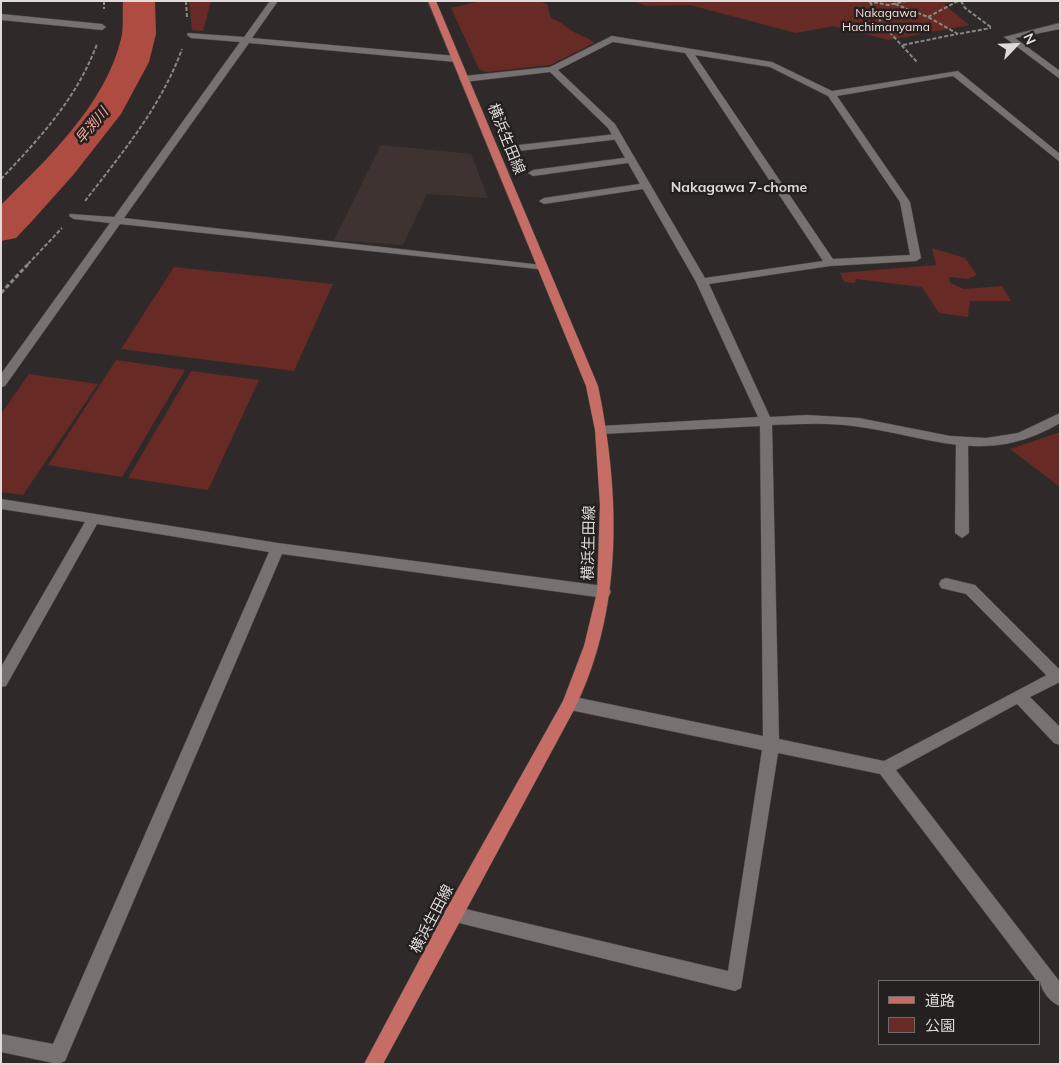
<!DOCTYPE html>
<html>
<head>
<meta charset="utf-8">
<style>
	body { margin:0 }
	#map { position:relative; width:1061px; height:1065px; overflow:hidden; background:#2f2a29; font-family:Mulish,"Noto Sans JP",sans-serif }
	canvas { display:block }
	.frame { position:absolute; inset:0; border:2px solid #dedbda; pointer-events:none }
	.legend { position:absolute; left:878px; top:980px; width:162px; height:65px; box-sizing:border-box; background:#252020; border:1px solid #6f6b6a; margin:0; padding:6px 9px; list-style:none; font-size:15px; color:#dedbda }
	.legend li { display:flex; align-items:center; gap:10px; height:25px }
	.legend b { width:25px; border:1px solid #6f6b6a }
	.north { position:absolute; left:991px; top:20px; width:50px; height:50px; -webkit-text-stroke:4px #252020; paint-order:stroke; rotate:66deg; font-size:14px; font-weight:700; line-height:20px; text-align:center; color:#dedbda }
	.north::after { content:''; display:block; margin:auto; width:18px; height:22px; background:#dedbda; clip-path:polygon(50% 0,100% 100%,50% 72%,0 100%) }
</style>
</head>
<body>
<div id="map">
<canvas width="1061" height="1065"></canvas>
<div class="frame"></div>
<ul class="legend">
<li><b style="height:6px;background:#c66e66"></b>道路</li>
<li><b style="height:14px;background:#672a24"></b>公園</li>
</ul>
<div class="north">N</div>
</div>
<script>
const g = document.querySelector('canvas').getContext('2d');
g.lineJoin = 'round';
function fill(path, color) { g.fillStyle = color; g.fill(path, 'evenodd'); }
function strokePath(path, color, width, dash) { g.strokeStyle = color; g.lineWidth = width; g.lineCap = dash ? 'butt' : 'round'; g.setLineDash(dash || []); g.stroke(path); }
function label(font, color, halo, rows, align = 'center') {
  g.font = font + ' Mulish,"Noto Sans JP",sans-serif'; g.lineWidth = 5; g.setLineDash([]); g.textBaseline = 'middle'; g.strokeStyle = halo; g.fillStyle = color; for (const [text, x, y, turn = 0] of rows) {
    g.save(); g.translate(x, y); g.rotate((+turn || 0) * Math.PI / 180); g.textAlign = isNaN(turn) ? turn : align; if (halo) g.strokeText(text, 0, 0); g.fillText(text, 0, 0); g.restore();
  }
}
const built = new Path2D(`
	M381 145 471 154 488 198 427 194 403 245 334 240Z`);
const green = new Path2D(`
	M189 1H211L203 31 192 30Z
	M481 1H539L547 4 551 18C563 22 567 29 576 33 584 37 588 37 594 43L550 65 486 72 479 69 451 8Z
	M633 1H955L944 4 969 25 889 40 833 26 796 33 690 5 646 6Z
	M932 248 965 258 977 275 968 279 949 277 950 283 964 289 1002 286 1011 301H970L968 317 939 313 922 287 856 279 855 283 844 282 840 273 936 265Z
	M174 267 333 284 294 371 121 349Z
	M116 360 185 370 122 477 48 465Z
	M191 371 259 380 208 490 128 478Z
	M29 374 98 384 23 495 1 492V414Z
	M1060 432V487L1010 449Z`);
const river = new Path2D(`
	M123 1H155L156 34 149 62 121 114 74 174 33 220 16 238 1 241V205C47 159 105 105 121 39 124 27 122 14 123 1Z`);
const pathFar1 = new Path2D(`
	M104 1V9
	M186 1 187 18
	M868 1 888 5 907 1
	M961 1 965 8 992 28
	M870 2 882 24 917 62
	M895 4 928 17 958 34 991 28
	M928 17 958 1
	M903 45 957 34
	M1 179C40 138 77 98 97 44
	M85 201C122 153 161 107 182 49
	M28 264 62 228`);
const path = new Path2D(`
	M1 293 30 262`);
const service = new Path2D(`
	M617 134 622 137 620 139 519 151 514 148 519 145Z
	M631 157 635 158V162L533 176 528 173 533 170Z
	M646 183 650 184V188L544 204 539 201 544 198Z
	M962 437 968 442 969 533 962 538 955 533 956 442Z
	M946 578 975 585 1060 670V681L1051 680 966 594 941 588 939 584 941 580Z`);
const minor = new Path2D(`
	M270 1H278L252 38 456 56 460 59 456 62 249 43 124 218 542 265 548 268 546 270 120 224 5 386 1 387V374L110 223 74 219 69 216 70 214 114 217 240 42 191 38 187 35 188 33 244 37Z
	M1 14 102 24 106 27 102 30 1 20Z
	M1060 23V29L1015 38 1060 71V79L1004 37Z
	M612 36 772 62 832 91 958 71 1060 154V162L953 76 837 96 910 202 921 258 916 261 830 266 709 284 770 417 807 415 859 418 950 436 986 438 1018 433 1060 413V423C987 466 936 438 860 427 831 422 801 424 772 425L779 739 884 761 1060 668V682L1030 697 1060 727V745L1054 743 1017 704 896 770 1060 982V1006C1051 1003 1041 991 1040 981H1037L880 774 778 753 741 988 735 991 447 920 444 914 447 908 453 906 728 971 762 750 570 710 565 708 562 703 565 698 570 696 763 736 760 426 601 434 595 430 601 426 758 417 696 282 608 128 550 72 464 82 459 79 464 76 550 67ZM613 42 685 53 823 261 705 278 615 124 558 70ZM695 55 770 67 828 96 900 202 910 255 833 259Z
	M1 499 278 543 604 586 609 588 611 592 609 596 604 598 282 554 65 1061 58 1064 1 1052V1034L53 1044 269 552 97 524 6 686 1 687V667L85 522 1 509Z`);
const primary = new Path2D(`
	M428 1H436L598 386C620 492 624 608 575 708L383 1064H364L447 908 563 701 584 646 597 592 600 505 595 430 586 386Z`);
const farParknames = [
	["Nakagawa",886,13],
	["Hachimanyama",886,27]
];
const farWaternames = [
	["早渕川",92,126,-50]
];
const farNeighbourhoodnames = [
	["Nakagawa 7-chome",739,188]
];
const streetNames = [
	["横浜生田線",506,139,68],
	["横浜生田線",589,543,-89],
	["横浜生田線",432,919,-62]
];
fill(built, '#3f3331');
fill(green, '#672a24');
fill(river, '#ae4c42');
strokePath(service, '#4b4746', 1);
strokePath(minor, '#4b4746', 1);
strokePath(primary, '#4b4746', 1);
strokePath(pathFar1, '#8b8786', 2, [4, 2]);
strokePath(path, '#8b8786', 3, [4.5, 2.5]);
fill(service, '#777171');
fill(minor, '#777171');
fill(primary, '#c66e66');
label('12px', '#f7dbd7', '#252020', farParknames);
label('italic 14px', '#f6a79c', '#252020', farWaternames);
label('bold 14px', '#ddd7d6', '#252020', farNeighbourhoodnames);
label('15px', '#dedbda', '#252020', streetNames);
</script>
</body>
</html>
